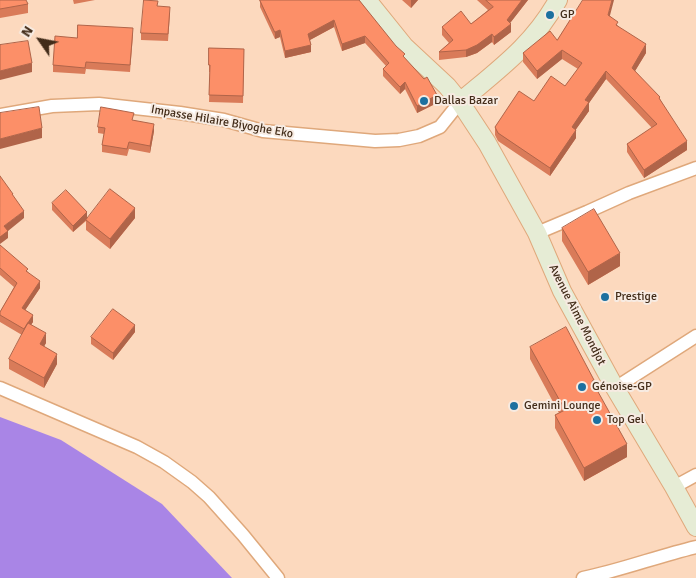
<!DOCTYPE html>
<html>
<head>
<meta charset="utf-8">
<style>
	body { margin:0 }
	#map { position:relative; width:696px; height:578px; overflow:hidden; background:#fcd9be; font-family:Signika,sans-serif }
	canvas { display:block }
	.north { position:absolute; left:15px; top:15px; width:50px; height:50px; -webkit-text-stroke:4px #f7ebe2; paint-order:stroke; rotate:303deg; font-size:14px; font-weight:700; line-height:20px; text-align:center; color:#422c19 }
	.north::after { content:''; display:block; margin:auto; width:18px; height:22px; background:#422c19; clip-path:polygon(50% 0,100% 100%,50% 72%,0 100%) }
</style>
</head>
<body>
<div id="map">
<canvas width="696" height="578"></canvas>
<div class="north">N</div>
</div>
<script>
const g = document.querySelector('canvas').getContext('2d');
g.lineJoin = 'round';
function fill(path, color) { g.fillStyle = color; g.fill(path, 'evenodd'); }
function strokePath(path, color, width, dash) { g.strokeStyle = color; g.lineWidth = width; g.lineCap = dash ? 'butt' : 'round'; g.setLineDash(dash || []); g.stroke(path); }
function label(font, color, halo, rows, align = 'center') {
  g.font = font + ' Signika,sans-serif'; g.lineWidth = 4; g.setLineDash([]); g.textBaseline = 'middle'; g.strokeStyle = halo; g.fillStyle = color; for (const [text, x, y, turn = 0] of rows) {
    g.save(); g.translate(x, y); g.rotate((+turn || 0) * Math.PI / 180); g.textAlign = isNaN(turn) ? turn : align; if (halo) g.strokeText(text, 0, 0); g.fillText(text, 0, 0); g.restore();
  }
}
const forest = new Path2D(`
	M0 417 61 440 162 504 232 578H0Z`);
const street = new Path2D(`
	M0 115 52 106 99 104 180 113 224 120 263 131 375 141 399 140 419 136 440 127 460 102
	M537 233 587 212 629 193 696 168
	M0 388 137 447 164 462 192 482 209 497 243 535 278 578
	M615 388 696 336
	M674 487 696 475
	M583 578C622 570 658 556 696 547`);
const secondary = new Path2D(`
	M367 0 404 46 447 86 460 102 487 143 537 233 562 291 615 388 674 487 696 527
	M460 102C499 69 533 45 558 0`);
const wall = new Path2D(`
	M0 0 28 4V13L0 18Z
	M73 0H95L74 4Z
	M260 0H359L405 59 437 103 417 113 405 89 400 94 383 76V69L386 66 365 43 342 51 334 27 310 40 311 52 285 58 280 37 275 39 260 7Z
	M402 0H418L411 8Z
	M477 0H528L510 23 511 32 494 45 492 42 477 53 466 57 439 60V52L449 43 442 35V27L471 24 488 10Z
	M170 14 168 41 141 40V33Z
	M610 16 618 26 646 53 635 71 660 99 687 150 644 178 627 152V144L652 128 606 79 589 103V111L576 129V138L550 176 498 141 495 135V127L534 101 565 86 578 69 562 59 537 79 523 62V53L557 40Z
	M133 35 130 72 86 69 85 74 53 72V65L77 38Z
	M209 48 244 49 243 103 209 102 210 72H209Z
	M133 121 154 131 150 153 129 149 127 156 102 152V145L104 134 98 133V127Z
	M52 203 87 218H135L110 249 86 230V221L73 232 52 210Z
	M562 228 620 266 588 285 562 241Z
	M0 245 28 272 40 288 25 310 33 322 31 324 46 343 44 346 57 364 44 388 9 369V359L22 335 0 322V312L14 287 0 275Z
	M135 332 113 360 91 344V337Z
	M530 347 594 384 627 457 584 481 555 428V415L559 413 530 359Z`);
const shadedWall = new Path2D(`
	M411 0H418L411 8Z
	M522 0H528L507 27V20Z
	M612 0H614L608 23V15Z
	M334 20V27L308 41V34Z
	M511 24V32L494 45V37Z
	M280 30V37L275 39V32Z
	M492 34V42L477 53 466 57V50Z
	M365 36V43L342 51V44Z
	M646 44V53L632 76V68Z
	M311 45V52L285 58V51Z
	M562 50V59L537 79V71Z
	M32 63V72L0 80V71Z
	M606 71V79L589 103V111L572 135V127L585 100Z
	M405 82V89L400 94V87Z
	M437 95V103L417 113V106Z
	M154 124V131L150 153V146Z
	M42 128V138L0 149V139Z
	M576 130V138L550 176V168Z
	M687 141V150L644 178V170Z
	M135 208V218L110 249V239Z
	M24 211V218L8 231V238L0 244V237L4 226Z
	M87 212V219L73 232V226Z
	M620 253V266L588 285V272Z
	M40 281V288L22 315V308Z
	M33 315V322L24 336V329Z
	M135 325V332L113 360V353Z
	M46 333V343L40 354V344Z
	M57 354V364L44 388V378Z
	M627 444V457L584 481V468Z`);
const building = new Path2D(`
	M0 0H26L28 4 0 9Z
	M144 0 158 1 157 6 170 7 168 34 141 33Z
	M260 0H359L396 46 405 54 403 56 424 79 427 77 437 95 417 106 405 82 400 87 383 69 389 63 365 36 342 44 334 20 308 34 311 45 285 51 280 30 275 32Z
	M486 0H522L507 20 511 24 494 37 492 34 477 45 466 50 439 52 453 40 442 27 461 11 471 24 493 7Z
	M583 0H612L608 15 618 22 616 25 646 44 632 68 660 97 659 98 687 141 644 170 627 144 657 124 606 71 585 100 589 102 572 127 576 130 550 168 498 133 495 127 519 91 534 101 551 76 565 86 582 63 562 50 537 71 523 53 550 31 557 40Z
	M78 25 133 28 130 65 86 62 85 68 53 65 55 36 77 38Z
	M28 41 32 63 0 71V45Z
	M209 48 244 49 243 96 209 95 210 65H209Z
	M39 107 42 128 0 139V113Z
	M101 107 134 113 132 120 154 124 150 146 129 142 127 149 102 145 105 128 98 127Z
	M0 176 13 194H12L24 211 4 226 8 231 0 237Z
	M110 189 135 208 110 239 86 220Z
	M66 190 87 212 73 226 52 203Z
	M594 209 620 253 588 272 562 228Z
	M0 245 28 269 26 271 40 281 22 308 33 315 24 329 0 315V312L17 283 0 268Z
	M113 309 135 325 113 353 91 337Z
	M28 323 46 333 40 344 57 354 44 378 9 359Z
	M566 327 594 380 592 381 627 444 584 468 555 415 565 410 530 347Z`);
const markers = [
	[550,15,5,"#1c70a0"],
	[424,101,5,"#1c70a0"],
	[605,297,5,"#1c70a0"],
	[582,387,5,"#1c70a0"],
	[514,406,5,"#1c70a0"],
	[597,420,5,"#1c70a0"]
];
const poiNames = [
	["GP",560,15],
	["Dallas Bazar",434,101],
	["Prestige",615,297],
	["Génoise-GP",592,387],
	["Gemini Lounge",524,406],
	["Top Gel",607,420]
];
const streetNames = [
	["Impasse Hilaire Biyoghe Eko",222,122,10],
	["Avenue Aime Mondjot",577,315,63]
];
fill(forest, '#a985e6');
strokePath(street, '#dfa87b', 15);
strokePath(secondary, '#dfa87b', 20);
strokePath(street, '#fff', 12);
strokePath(secondary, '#e6ecd5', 18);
fill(wall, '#d97b59');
fill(shadedWall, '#b06449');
fill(building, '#fc8f68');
strokePath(building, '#b06449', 1);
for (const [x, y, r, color] of markers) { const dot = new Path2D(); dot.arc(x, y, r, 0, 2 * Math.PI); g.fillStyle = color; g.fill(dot); strokePath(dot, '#f7ebe2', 2); }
label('12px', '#422c19', '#f7ebe2', poiNames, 'left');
label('12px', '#422c19', '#f7ebe2', streetNames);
</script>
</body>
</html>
